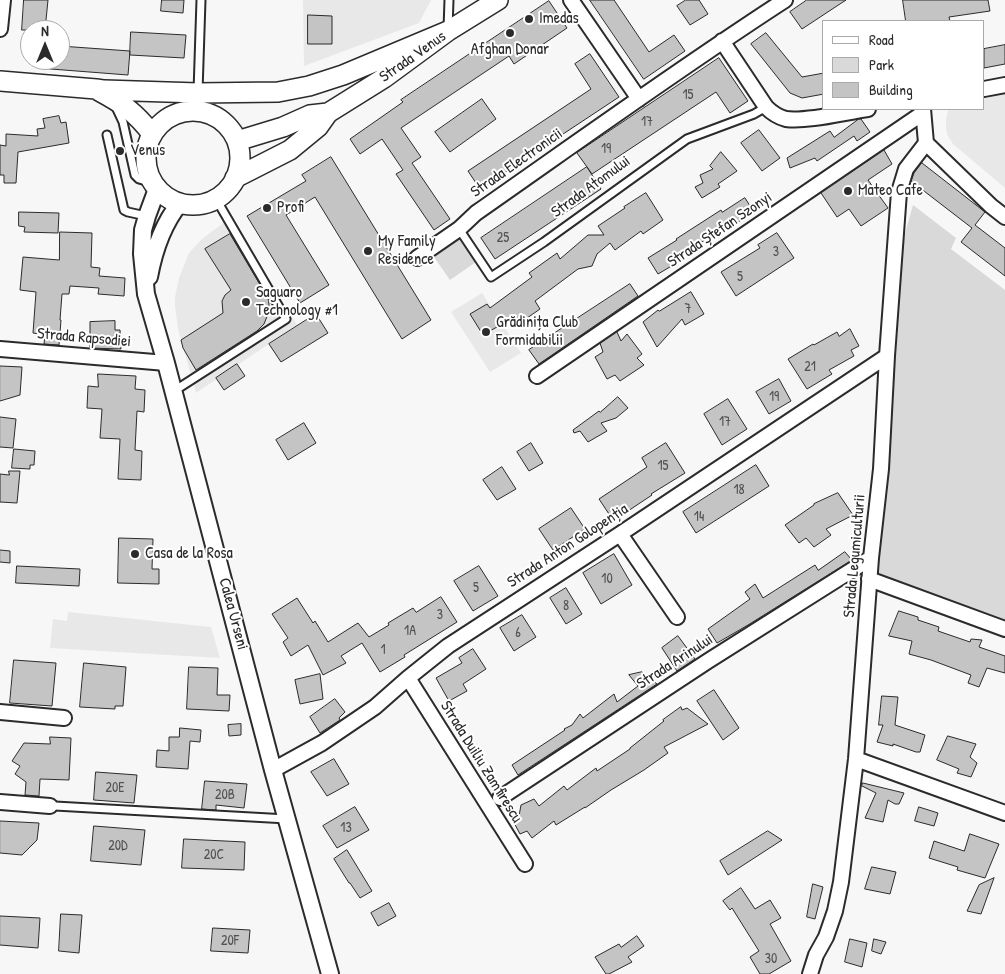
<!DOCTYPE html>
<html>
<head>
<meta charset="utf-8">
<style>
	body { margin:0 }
	#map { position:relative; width:1005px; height:974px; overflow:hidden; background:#f7f7f7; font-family:"Patrick Hand",sans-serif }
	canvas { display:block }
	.legend { position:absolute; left:822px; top:20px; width:162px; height:90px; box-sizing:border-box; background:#fff; border:1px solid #aaa; margin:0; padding:6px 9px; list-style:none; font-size:15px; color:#2b2b2b }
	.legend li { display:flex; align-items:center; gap:10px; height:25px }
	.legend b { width:25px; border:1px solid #aaa }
	.north { position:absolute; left:20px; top:20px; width:50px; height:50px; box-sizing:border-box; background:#fff; border:1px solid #aaa; border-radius:50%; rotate:0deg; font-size:14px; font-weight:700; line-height:20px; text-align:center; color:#2b2b2b }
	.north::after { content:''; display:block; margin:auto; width:18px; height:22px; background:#2b2b2b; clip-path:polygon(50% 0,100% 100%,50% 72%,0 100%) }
</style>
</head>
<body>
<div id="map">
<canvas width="1005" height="974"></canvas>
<ul class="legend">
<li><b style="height:6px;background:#fff"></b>Road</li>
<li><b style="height:14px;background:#d9d9d9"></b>Park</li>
<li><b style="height:14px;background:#c4c4c4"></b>Building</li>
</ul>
<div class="north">N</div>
</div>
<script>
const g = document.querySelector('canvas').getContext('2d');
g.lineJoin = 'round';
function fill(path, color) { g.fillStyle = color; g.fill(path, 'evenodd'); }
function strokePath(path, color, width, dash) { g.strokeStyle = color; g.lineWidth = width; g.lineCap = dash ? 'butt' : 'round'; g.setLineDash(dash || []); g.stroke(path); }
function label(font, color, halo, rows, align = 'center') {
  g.font = font + ' "Patrick Hand",sans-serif'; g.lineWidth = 4; g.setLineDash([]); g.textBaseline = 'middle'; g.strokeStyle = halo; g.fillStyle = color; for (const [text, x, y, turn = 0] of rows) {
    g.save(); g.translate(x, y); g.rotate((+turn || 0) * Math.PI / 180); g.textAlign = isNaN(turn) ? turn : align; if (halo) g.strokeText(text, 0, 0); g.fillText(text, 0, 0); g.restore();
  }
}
const built = new Path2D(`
	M303 0H431L419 23 304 66Z
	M1005 93V188L953 144 948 136 946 129V118L949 109H984V97Z
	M230 218 297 325 196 393 178 329 175 306V297L179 278 189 253 202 239Z
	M482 293 521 353 490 372 451 312Z
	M68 612 211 627 220 658 50 648 53 619 67 621Z`);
const green = new Path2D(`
	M913 205 956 238 951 249 1005 290V621L877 573 904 237Z
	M459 239 476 262 450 280 434 257Z`);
const building = new Path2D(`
	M24 0H48L45 30H22Z
	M162 0H184L183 13 161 11Z
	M590 0H614L649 52 674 35 685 51 644 79Z
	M686 0H699L708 14 690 25 677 6Z
	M807 0H846L802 29 790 12Z
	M903 0H988L990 11 949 17 950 21H906Z
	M549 1 567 28 514 64 509 56 401 128 421 157 412 163 450 219 434 230 396 174 403 170 382 139 360 154 350 139 403 102 401 100Z
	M308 15 332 16V44H308Z
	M131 32 186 35 184 58 130 55Z
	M766 33 802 77 824 73V94L802 98 790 93 751 44Z
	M1005 45V64L984 68V49Z
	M60 46 130 51 128 75 38 68V60H60Z
	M590 54 619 97 480 189 468 171 591 89 575 64Z
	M719 58 748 101 730 113 716 92 592 174 577 153Z
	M482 99 496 119 450 152 435 132Z
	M59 116 61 123 66 122 69 143 18 152 16 183H4V175H0V145L6 146V134L38 136 37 129 45 128 43 119Z
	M859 119H861L870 132 857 141 854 136 817 161 815 158 790 168 787 158 830 131 834 137Z
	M759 130 780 158 762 171 741 143Z
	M884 150 892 164 868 180 888 208 861 226 849 209 837 217 821 193Z
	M721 152 737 171 718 184 720 187 702 198 695 187 703 183 700 175 713 169 710 166Z
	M331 157 431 320 402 339 315 197 286 215 329 285 300 303 247 216 306 181 302 175Z
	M922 163 985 212 975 225 1005 248V276L961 242 972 228 911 181 914 173Z
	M587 167 601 189 495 259 481 238Z
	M646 193 663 220 643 234 641 231 615 250 610 243 597 254 592 266 578 269 535 301 540 309 520 323 516 316 483 335 470 314 487 304 490 308 532 277 529 273 557 253 560 259 588 235H604L598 226 625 208 624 207Z
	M745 198 754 212 714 237 713 235 677 257 680 261 658 274 648 258 677 240 676 239 721 210 722 212Z
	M19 212 59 213 58 233 24 232 25 227 19 226Z
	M60 232 92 233 91 267 100 268 99 276 125 278 124 296 98 294 99 288 70 286 69 294H62L60 320H61L59 345 44 344 45 335 33 333 36 292 20 290 23 257 59 260Z
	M777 233 794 258 736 296 721 272 760 248 758 245Z
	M230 234 268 298 269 304 268 314 264 324 257 331 196 370 183 348 181 340 223 313 222 301 225 295 231 290 205 249Z
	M630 284 638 296 539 364 529 350Z
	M691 292 704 314 685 325 682 319 657 347 643 322 658 310 659 311Z
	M316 314 328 333 281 362 269 344Z
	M115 321V330H120L121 349 90 348V322Z
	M850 329 859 346 851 350 854 356 829 370 832 374 807 389 788 359 813 344 814 345 837 332 839 336Z
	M617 332 621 341 627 334 642 354 637 358 644 365 620 381 615 375 607 379 595 357 603 352 600 343Z
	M237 364 245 376 224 390 216 378Z
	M0 366 22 367 20 395 0 401Z
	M98 374 136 376 135 389 145 390 144 412 137 411 135 450 142 451 141 480 118 479 120 439 100 438 102 409 87 408 88 386 98 387Z
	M779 379 791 401 769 414 756 392Z
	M618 397 628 408 616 418 601 423 607 431 588 442 580 431 574 433 573 430 599 411 600 412Z
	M728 399 747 429 722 445 704 414Z
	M0 417 16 419 13 448 0 447Z
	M304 423 316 443 288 460 276 440Z
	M531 443 543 463 529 471 517 452Z
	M666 443 685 473 651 494 652 495 622 515 609 514 599 499 647 467 642 458Z
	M14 449 35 451 34 465H30V469L12 468Z
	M756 465 769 486 696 533 683 512Z
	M502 467 516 489 497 500 483 480Z
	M9 471H20L17 503 0 502V474L9 475Z
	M838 493 853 515 826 529 831 535 814 547 806 538 799 543 785 525 814 505V504Z
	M571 508 585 529 553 550 539 529Z
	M119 538 153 539 152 569H159V584L118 583Z
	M0 550 10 551V563L0 562Z
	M845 552 852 560 748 625 717 643 708 629 750 599 745 592 755 584 763 598 815 565 818 570Z
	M614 554 632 585 601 604 583 573Z
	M17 566 80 569 79 586 16 583Z
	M479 566 498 596 473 611 454 581Z
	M566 588 582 614 566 624 550 598Z
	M441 597 457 622 404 655 405 657 380 672 362 643 341 656 346 663 323 675 308 645 291 656 283 642 288 638 272 614 297 598 313 623 315 621 328 642 358 623 369 637 389 625 388 623 413 608 416 612Z
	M899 611 918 617V620L939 627 938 631 970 642 971 639 982 640 979 647 1005 656V673L987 668 979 687 968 683 971 675 931 660 909 654 912 641 889 636Z
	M522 615 536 637 514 651 500 628Z
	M678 636 695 659 677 671 662 648Z
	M473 649 486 669 463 684 467 691 449 701 436 678 462 663 459 658Z
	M14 660 56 663 52 706 10 703Z
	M84 663 126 667 123 706H115V709L80 707Z
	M189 667 218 668 217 695H230L229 711 187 709Z
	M642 672 657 684 518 775 512 765 565 730 564 729 572 725 580 714 583 718 614 694 617 702 638 686 629 675Z
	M320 674 323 699 300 704 295 680Z
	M714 690 739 728 723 740 697 701Z
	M882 696 898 697 895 725 925 735 920 752H916L893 744V746L877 742 883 725H879Z
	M335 699 345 712 339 718 340 720 320 733 310 717Z
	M681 707 682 710 687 708 708 724 664 747 668 753 644 770 611 790 585 808V807L556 825 554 821 532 838 527 831 520 834 512 819 519 816 521 805 534 799 539 806 564 786 567 790 596 768 597 771 630 749V748L664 721 663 720Z
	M241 724V735L229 736 228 725Z
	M180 728 201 730 200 742 190 741 188 769 156 767 157 750 169 751V737H179Z
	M948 736 976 744 970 757 977 763 971 777 957 773 959 769 937 760Z
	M50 737 71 738 69 780 40 779 39 796 25 795 26 782 15 774 20 766 12 761 24 743 50 744Z
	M334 759 349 784 327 796 311 772Z
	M96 772 137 775 134 803 94 800Z
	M205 781 247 784 244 808 216 805V810L202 809Z
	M863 783 904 793 899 804H895L888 800 883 822 865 818 876 793 862 786Z
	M355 807 369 830 337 848 323 826Z
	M919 807 938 813 934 826 915 821Z
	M0 821 39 823 37 840 22 855 0 853Z
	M94 826 145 830 141 865 91 861Z
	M768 831 782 840 728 875 720 861Z
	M970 834 999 844 985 878 957 870 958 867 929 858 934 841 964 851Z
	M184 839 245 842 244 870 182 868Z
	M347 850 372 891 360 898 350 883H349L334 859Z
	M872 867 896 872 890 894 865 889Z
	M994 878 981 914 967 911 979 885Z
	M813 884 823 887 815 919 807 917Z
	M741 888 755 909 770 900 781 918 770 924 791 961 769 974H760L750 957 759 951 732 908 730 910 723 901Z
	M389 903 396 916 378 926 371 913Z
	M61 914 82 915 79 953 59 951Z
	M0 916 40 918 38 948 0 945Z
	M213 928 250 930 248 953 211 951Z
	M637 936 644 946 628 957 632 962 609 974H606L595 957 619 944 621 947Z
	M850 939 867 943 862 967 845 962Z
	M874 939 886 942 881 954 872 951Z`);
const service = new Path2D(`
	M448 29 449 0
	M198 92 201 0
	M115 105 123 122 135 175 139 179 153 183
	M107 135 124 210 128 212 146 216
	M459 229 491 277 544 242 687 139 754 114 766 107
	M174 391 286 319 216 199
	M55 806 287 819`);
const minor = new Path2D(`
	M571 0 639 99
	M0 29 3 0
	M722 41 766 107C772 113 778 117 786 119 807 122 846 112 868 109
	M984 89 1005 85
	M923 109 926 143 991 206 1005 217
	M417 258 459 229 476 213C579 141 680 68 785 0
	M0 349 166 363
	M537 376 923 113
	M620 534 677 617
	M869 579 1005 629
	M408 678 525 864
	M0 712 64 718
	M856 759 1005 813
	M273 770 322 743 375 707 408 678 448 646 620 534 887 356
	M500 798 708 661 871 558
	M0 802 50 806
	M810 974 816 955 826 937 835 911 841 882 856 759 871 558 881 469 887 356 899 192 906 169 926 143`);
const tertiary = new Path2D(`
	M157 189 147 216 143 230 142 254 146 294 166 363 273 770 330 974
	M149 277C154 250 162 225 180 203`);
const secondary = new Path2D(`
	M0 81 96 89 116 92
	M104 90 198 93 278 92 309 86 343 75 448 31
	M99 91C123 104 135 112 152 134
	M146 158a47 47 0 1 1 94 0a47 47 0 1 1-94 0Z
	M237 141 283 127 310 115 328 113 384 78 448 31 498 0
	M235 178 290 150 318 127 328 113`);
const markers = [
	[529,19,5,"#2b2b2b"],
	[510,33,5,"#2b2b2b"],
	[120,151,5,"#2b2b2b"],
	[848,191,5,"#2b2b2b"],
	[267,208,5,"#2b2b2b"],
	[368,251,5,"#2b2b2b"],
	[246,302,5,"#2b2b2b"],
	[486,332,5,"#2b2b2b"],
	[135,554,5,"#2b2b2b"]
];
const numberNames = [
	["15",688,95],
	["17",647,122],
	["19",606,149],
	["25",503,238],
	["3",776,252],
	["5",740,277],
	["7",688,309],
	["21",810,367],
	["19",774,397],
	["17",725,422],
	["15",663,466],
	["18",739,490],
	["14",699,517],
	["10",607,579],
	["5",476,588],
	["8",566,606],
	["3",440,615],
	["1A",410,631],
	["6",518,633],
	["1",383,650],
	["20E",115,788],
	["20B",225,795],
	["13",346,828],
	["20D",118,846],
	["20C",214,855],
	["20F",230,941],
	["30",771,959]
];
const poiNames = [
	["Imedas",539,19],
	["Afghan Donar",510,50,"center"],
	["Venus",130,151],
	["Mateo Cafe",858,191],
	["Profi",277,208],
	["My Family",378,242],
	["Residence",378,260],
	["Saguaro",256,293],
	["Technology #1",256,311],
	["Grădinița Club",496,323],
	["Formidabilii",496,341],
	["Casa de la Rosa",145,554]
];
const streetNames = [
	["Strada Venus",413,57,-35],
	["Strada Electronicii",517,163,-35],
	["Strada Atomului",591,187,-36],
	["Strada Ștefan Szonyi",720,230,-34],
	["Strada Rapsodiei",84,338,5],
	["Strada Anton Golopenția",568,546,-33],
	["Strada Legumiculturii",855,556,-85],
	["Calea Urseni",233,614,75],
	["Strada Arinului",675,662,-33],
	["Strada Duiliu Zamfirescu",481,762,58]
];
fill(built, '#e8e8e8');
fill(green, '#d9d9d9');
fill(building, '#c4c4c4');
strokePath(building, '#2b2b2b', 1);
strokePath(service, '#2b2b2b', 11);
strokePath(minor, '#2b2b2b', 18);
strokePath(tertiary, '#2b2b2b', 20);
strokePath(secondary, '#2b2b2b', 22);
strokePath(service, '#fff', 7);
strokePath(minor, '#fff', 14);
strokePath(tertiary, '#fff', 16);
strokePath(secondary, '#fff', 19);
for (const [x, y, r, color] of markers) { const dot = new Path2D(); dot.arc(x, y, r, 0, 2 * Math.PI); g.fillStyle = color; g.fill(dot); strokePath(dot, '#fff', 2); }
label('14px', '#515151', null, numberNames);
label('16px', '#2b2b2b', '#fff', poiNames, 'left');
label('16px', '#2b2b2b', '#fff', streetNames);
</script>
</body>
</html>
